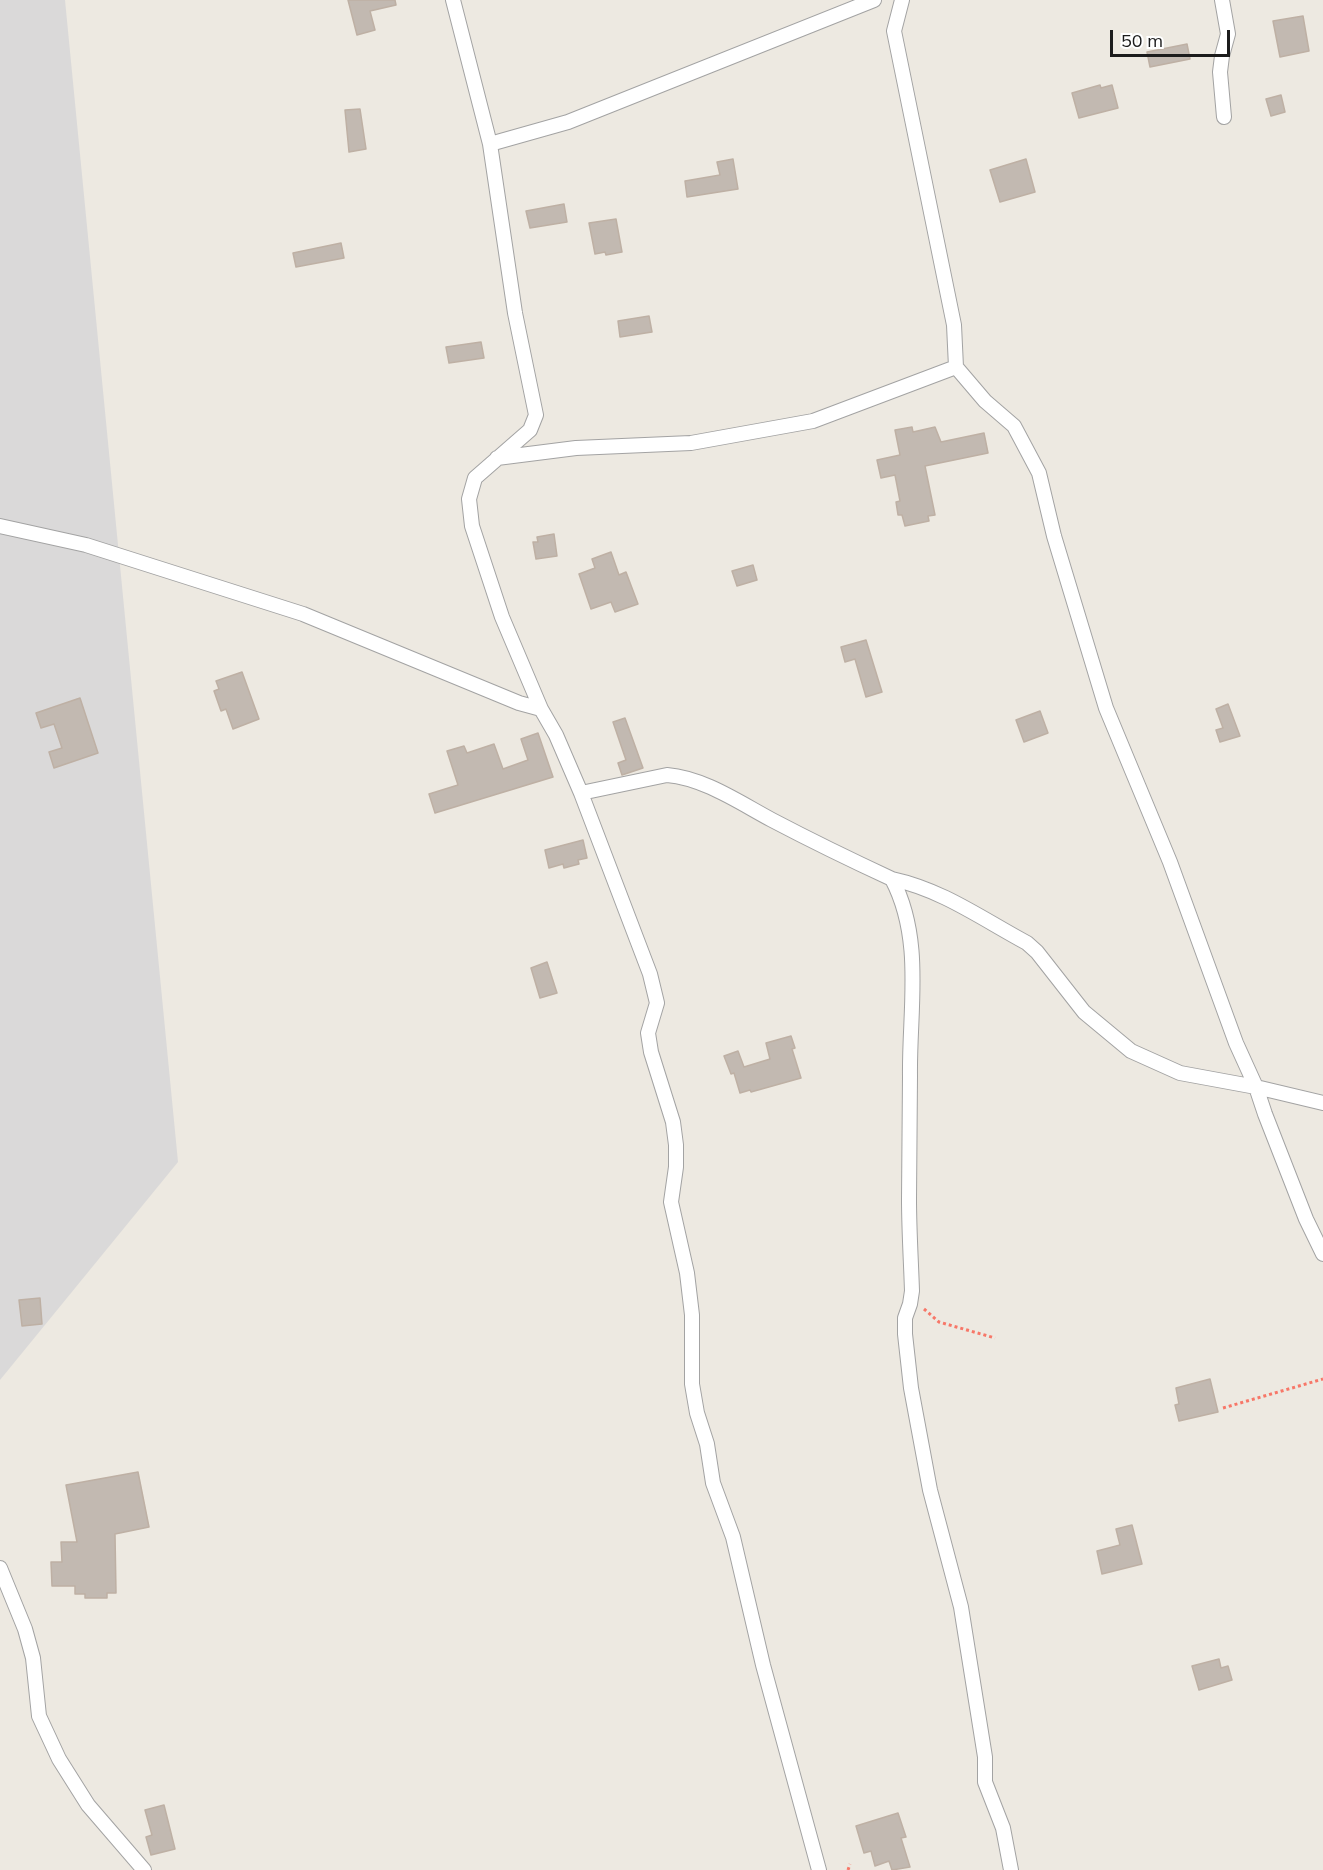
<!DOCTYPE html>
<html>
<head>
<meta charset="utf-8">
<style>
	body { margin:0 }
	#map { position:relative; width:1323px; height:1870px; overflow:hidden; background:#ede9e1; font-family:Mulish,sans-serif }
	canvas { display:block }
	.scale { position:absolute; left:1110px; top:30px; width:120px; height:27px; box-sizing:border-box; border:3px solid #1c1c1c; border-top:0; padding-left:8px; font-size:18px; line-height:21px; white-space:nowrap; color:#1c1c1c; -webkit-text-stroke:4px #fff; paint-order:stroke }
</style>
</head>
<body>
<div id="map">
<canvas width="1323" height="1870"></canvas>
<div class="scale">50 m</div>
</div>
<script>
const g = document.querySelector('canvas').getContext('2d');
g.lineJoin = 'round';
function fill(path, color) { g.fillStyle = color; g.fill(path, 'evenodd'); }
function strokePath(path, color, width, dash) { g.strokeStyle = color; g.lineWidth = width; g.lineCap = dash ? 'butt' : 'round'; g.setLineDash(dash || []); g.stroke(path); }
const residential = new Path2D(`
	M0 0H65L178 1162 0 1380Z`);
const building = new Path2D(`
	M348 0H395L396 5 370 11 375 30 357 35Z
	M1303 16 1309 51 1280 57 1273 21Z
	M1187 44 1190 59 1150 67 1147 52Z
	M1100 85 1101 88 1112 85 1118 108 1079 118 1072 93Z
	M1281 95 1285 112 1271 116 1266 99Z
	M360 109 366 149 349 152 345 110Z
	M733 159 738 189 687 197 685 181 720 175 717 162Z
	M1026 159 1035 192 1000 202 990 170Z
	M564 204 567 222 530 228 526 211Z
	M616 219 622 252 606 255 605 252 595 254 589 223Z
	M341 243 344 258 296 267 293 253Z
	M649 316 652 332 620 337 618 321Z
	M481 342 484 358 449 363 446 347Z
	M912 427 913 432 935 427 941 442 984 433 988 453 925 466 935 515 928 516 929 521 905 526 902 515H898L896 502 900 501 895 475 881 478 877 460 900 455 895 430Z
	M554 534 557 556 536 559 533 542H538L537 537Z
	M611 552 619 575 626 572 638 604 615 612 611 602 591 609 579 574 595 568 592 559Z
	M753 565 757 580 737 586 732 571Z
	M866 640 882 692 866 697 855 659 845 662 841 647Z
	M242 672 259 719 233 729 226 709 221 711 214 691 219 689 216 681Z
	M80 698 98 753 54 768 49 752 62 748 54 724 41 728 36 713Z
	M1228 704 1240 736 1220 742 1216 730 1223 728 1216 709Z
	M1040 711 1048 733 1024 742 1016 720Z
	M625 718 643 768 622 775 618 763 626 760 613 722Z
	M538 733 553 777 435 813 429 794 458 785 447 751 464 746 467 753 494 744 503 769 528 760 521 739Z
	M583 840 587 858 578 860 579 864 564 868 563 864 549 868 545 850Z
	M547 962 557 993 540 998 531 968Z
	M791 1036 795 1048 792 1049 801 1078 751 1092 750 1090 740 1093 734 1073 731 1074 724 1056 738 1051 744 1067 770 1059 766 1043Z
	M40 1298 42 1324 22 1326 19 1300Z
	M1210 1379 1218 1412 1179 1421 1175 1405 1179 1404 1176 1388Z
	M138 1472 149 1527 115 1534 116 1593H107V1598H85V1594H75V1586H52L51 1562H62L61 1542H77L66 1485Z
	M1132 1525 1142 1564 1102 1574 1097 1551 1120 1545 1116 1529Z
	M1219 1659 1221 1668 1228 1666 1232 1680 1199 1690 1192 1666Z
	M164 1805 175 1849 151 1855 146 1837 152 1835 145 1810Z
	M898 1813 906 1837 901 1838 910 1867 892 1870 889 1861 875 1866 871 1851 864 1853 856 1826Z`);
const path = new Path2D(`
	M924 1309 939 1322 995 1338
	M1223 1408 1323 1379
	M848 1870 850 1864`);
const street = new Path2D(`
	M453 0 490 144 515 313 536 415 530 430 475 478 469 499 472 526 502 617 541 709 556 735 581 793 650 974 657 1003 648 1033 651 1052 673 1122 676 1145V1167L671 1202 687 1273 692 1315V1384L697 1413 707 1444 713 1483 733 1537 763 1665 819 1870
	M902 0 894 31 954 325 956 367 985 401 1014 426 1039 473 1054 536 1106 708 1170 862 1236 1043 1256 1087 1265 1114 1306 1219 1323 1254
	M1222 0 1228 34 1222 56 1220 72 1224 117
	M490 144 568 122 874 0
	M497 458 576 448 691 443 813 421 956 367
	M0 526 86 545 303 614 519 703 541 709
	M581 793 667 775C704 778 740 803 772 820 812 841 851 860 892 879
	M0 1568 25 1629 33 1658 39 1716 59 1759 88 1805 144 1870
	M1011 1870 1003 1828 985 1782V1757L961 1607 930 1490 911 1388 905 1334V1318L910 1304 912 1291C911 1260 909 1230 909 1199 909 1158 910 1117 910 1076 909 1010 924 940 892 879 943 890 982 919 1027 943L1037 952 1084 1012 1131 1051 1180 1073 1256 1087 1323 1103`);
fill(residential, '#dad9d9');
fill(building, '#c2b9b1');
strokePath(building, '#beb0a4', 1.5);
strokePath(street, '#a3a3a3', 16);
strokePath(path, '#f77768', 3, [3, 3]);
strokePath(street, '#fff', 14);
</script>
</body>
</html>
